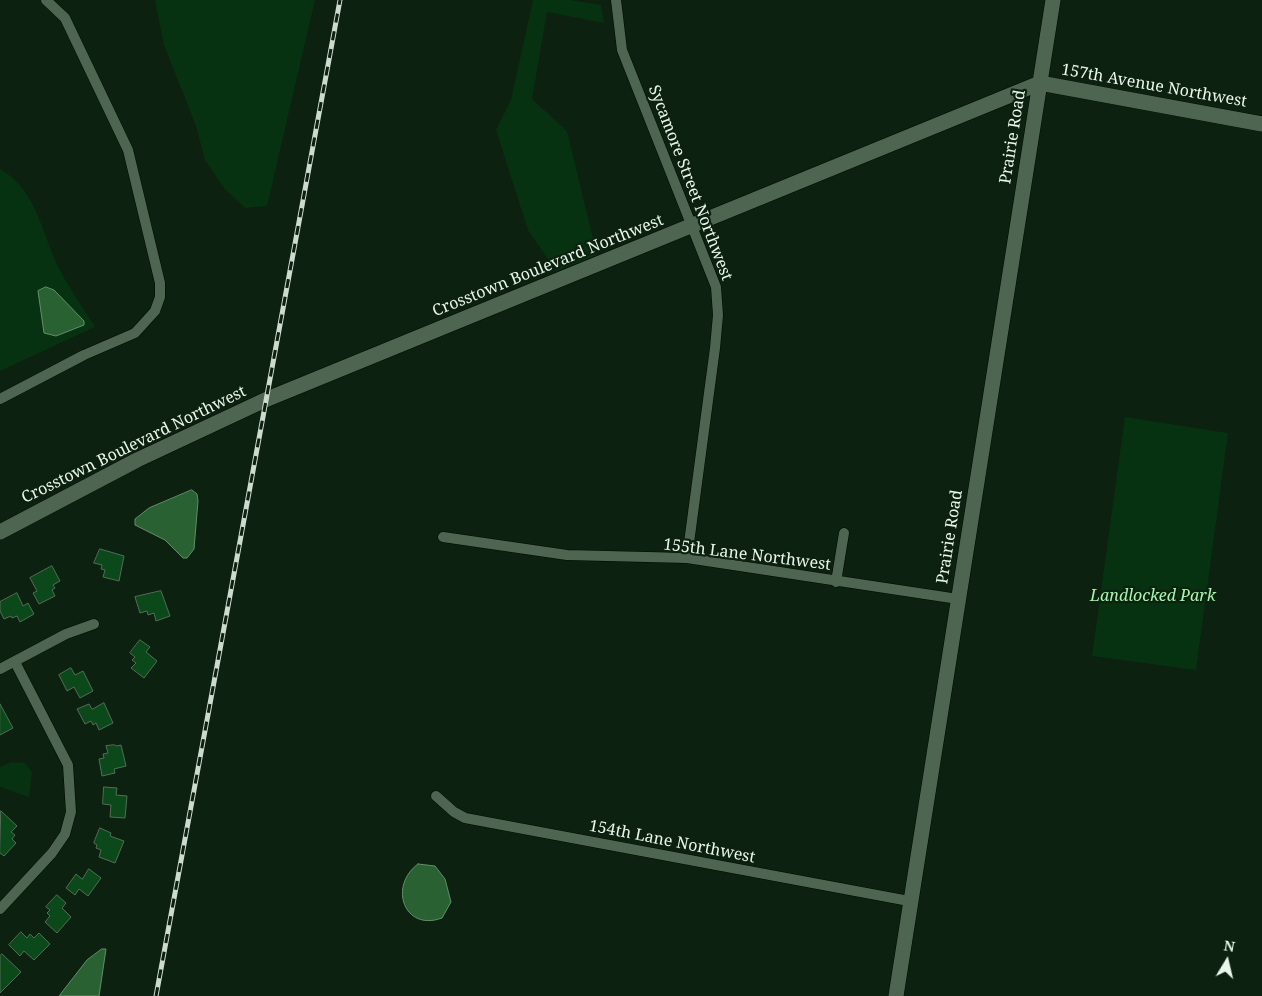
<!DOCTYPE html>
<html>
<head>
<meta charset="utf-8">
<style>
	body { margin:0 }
	#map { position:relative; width:1262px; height:996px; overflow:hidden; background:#0c210f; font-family:"Noto Serif",serif }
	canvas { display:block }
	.north { position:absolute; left:1202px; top:936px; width:50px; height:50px; -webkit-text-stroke:4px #0c210f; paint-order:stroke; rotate:9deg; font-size:14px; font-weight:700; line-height:20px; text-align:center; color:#e9f6ea }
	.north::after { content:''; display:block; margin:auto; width:18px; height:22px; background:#e9f6ea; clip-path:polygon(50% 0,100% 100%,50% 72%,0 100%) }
</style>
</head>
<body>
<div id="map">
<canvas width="1262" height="996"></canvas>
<div class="north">N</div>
</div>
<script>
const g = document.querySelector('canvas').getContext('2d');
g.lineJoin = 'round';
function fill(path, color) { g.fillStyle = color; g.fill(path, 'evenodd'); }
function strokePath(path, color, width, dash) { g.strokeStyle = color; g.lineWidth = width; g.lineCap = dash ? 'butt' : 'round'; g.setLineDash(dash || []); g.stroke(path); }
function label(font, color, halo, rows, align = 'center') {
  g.font = font + ' "Noto Serif",serif'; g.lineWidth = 4.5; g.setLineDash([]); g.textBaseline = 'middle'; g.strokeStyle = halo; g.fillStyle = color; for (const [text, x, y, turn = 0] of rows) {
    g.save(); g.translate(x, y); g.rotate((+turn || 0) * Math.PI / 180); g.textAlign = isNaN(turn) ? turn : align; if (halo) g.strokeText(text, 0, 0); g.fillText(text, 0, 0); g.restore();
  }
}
const green = new Path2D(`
	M155 0H315L267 206 245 208 224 188 205 160 196 126 164 45Z
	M533 0H570L601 5 604 23 547 12 532 99 567 131 597 255 556 271 528 230 496 130 511 100Z
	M0 169C38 190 42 237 61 272 71 291 84 309 95 327L0 371Z
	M1125 417 1228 433 1196 670 1092 656Z
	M11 762 25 763 32 772 29 797 0 787V767Z`);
const water = new Path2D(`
	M46 287 54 290 84 321V325L56 336 44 333 38 291Z
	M192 490 197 494 198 501 194 549 187 558H183L165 540 135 525V519L149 508Z
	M418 864 435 866 445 879 451 902 442 918C404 932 388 886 418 864Z
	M102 949H106L99 996H59L87 960Z`);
const building = new Path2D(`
	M100 549 124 556 119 581 103 577 105 570 101 569 102 565 94 563Z
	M52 566 60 581 53 585 55 588 52 590 55 596 39 604 33 593 37 591 30 578Z
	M161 591 170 616 156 621 154 613 148 615 147 611 140 613 135 597Z
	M17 593 23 606 28 603 34 614 20 622 17 616 12 618 11 616 4 619 0 611V602Z
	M140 640 150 647 146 652 157 661 144 678 131 668 136 663 132 660 135 657 130 653Z
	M71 668 75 675 83 671 93 691 80 698 74 687 67 691 59 675Z
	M104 703 113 723 99 730 96 723 93 725 91 721 85 724 77 709 89 704 92 709Z
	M0 704 13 728 0 735Z
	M115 745 116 746 121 745 126 766 114 769 115 773 102 776 99 759 104 758 103 754 108 753 106 746Z
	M104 787 117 788 116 795 127 796 125 818 110 817 111 805 103 804Z
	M1 811 17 826 11 832 15 835 12 839 16 843 4 856 0 853Z
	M100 828 111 833 110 836 124 841 115 863 99 857 101 850 96 848 97 845 94 843Z
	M89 869 101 878 88 896 79 889 75 895 66 888 76 874 82 879Z
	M57 895 66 903 62 908 71 917 57 933 45 922 50 916 47 913 50 910 46 907Z
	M21 932 27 938 30 934 34 938 39 933 50 944 34 960 24 951 20 956 9 945Z
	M2 954 21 972 0 993V956Z`);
const street = new Path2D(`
	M616 0 622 50 716 287 718 315 715 348 687 558
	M0 399 84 355 135 333 155 311 160 297V283L128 150 65 18 46 0
	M443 537 567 555 687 558 958 599
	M836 582 844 533
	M0 669 66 634 94 624
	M436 796 454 812 465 818 909 901
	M0 909 52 853 65 834 71 812 68 765 15 662`);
const secondary = new Path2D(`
	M1040 83 1262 124
	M0 532 137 460 265 400 1040 83
	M896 996 1053 0`);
const rail = new Path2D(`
	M156 996 340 0`);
const streetNames = [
	["157th Avenue Northwest",1154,86,10],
	["Prairie Road",1013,137,-81],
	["Sycamore Street Northwest",690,183,69],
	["Crosstown Boulevard Northwest",548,266,-22],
	["Crosstown Boulevard Northwest",134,445,-26],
	["Prairie Road",950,537,-81],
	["155th Lane Northwest",747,555,7],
	["154th Lane Northwest",672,842,11]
];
const parkNames = [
	["Landlocked Park",1153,596]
];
fill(green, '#073211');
fill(water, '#296133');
strokePath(water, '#638e6a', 1);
fill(building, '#0b481a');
strokePath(building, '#556d57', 1);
strokePath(street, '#000a00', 11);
strokePath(secondary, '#000a00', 16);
strokePath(street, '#4e6651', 10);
strokePath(secondary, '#4e6651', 15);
strokePath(rail, '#cddbce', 5);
strokePath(rail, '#0c210f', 3, [9]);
label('16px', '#e9f6ea', '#0c210f', streetNames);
label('italic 16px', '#a6f7af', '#0c210f', parkNames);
</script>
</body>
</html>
